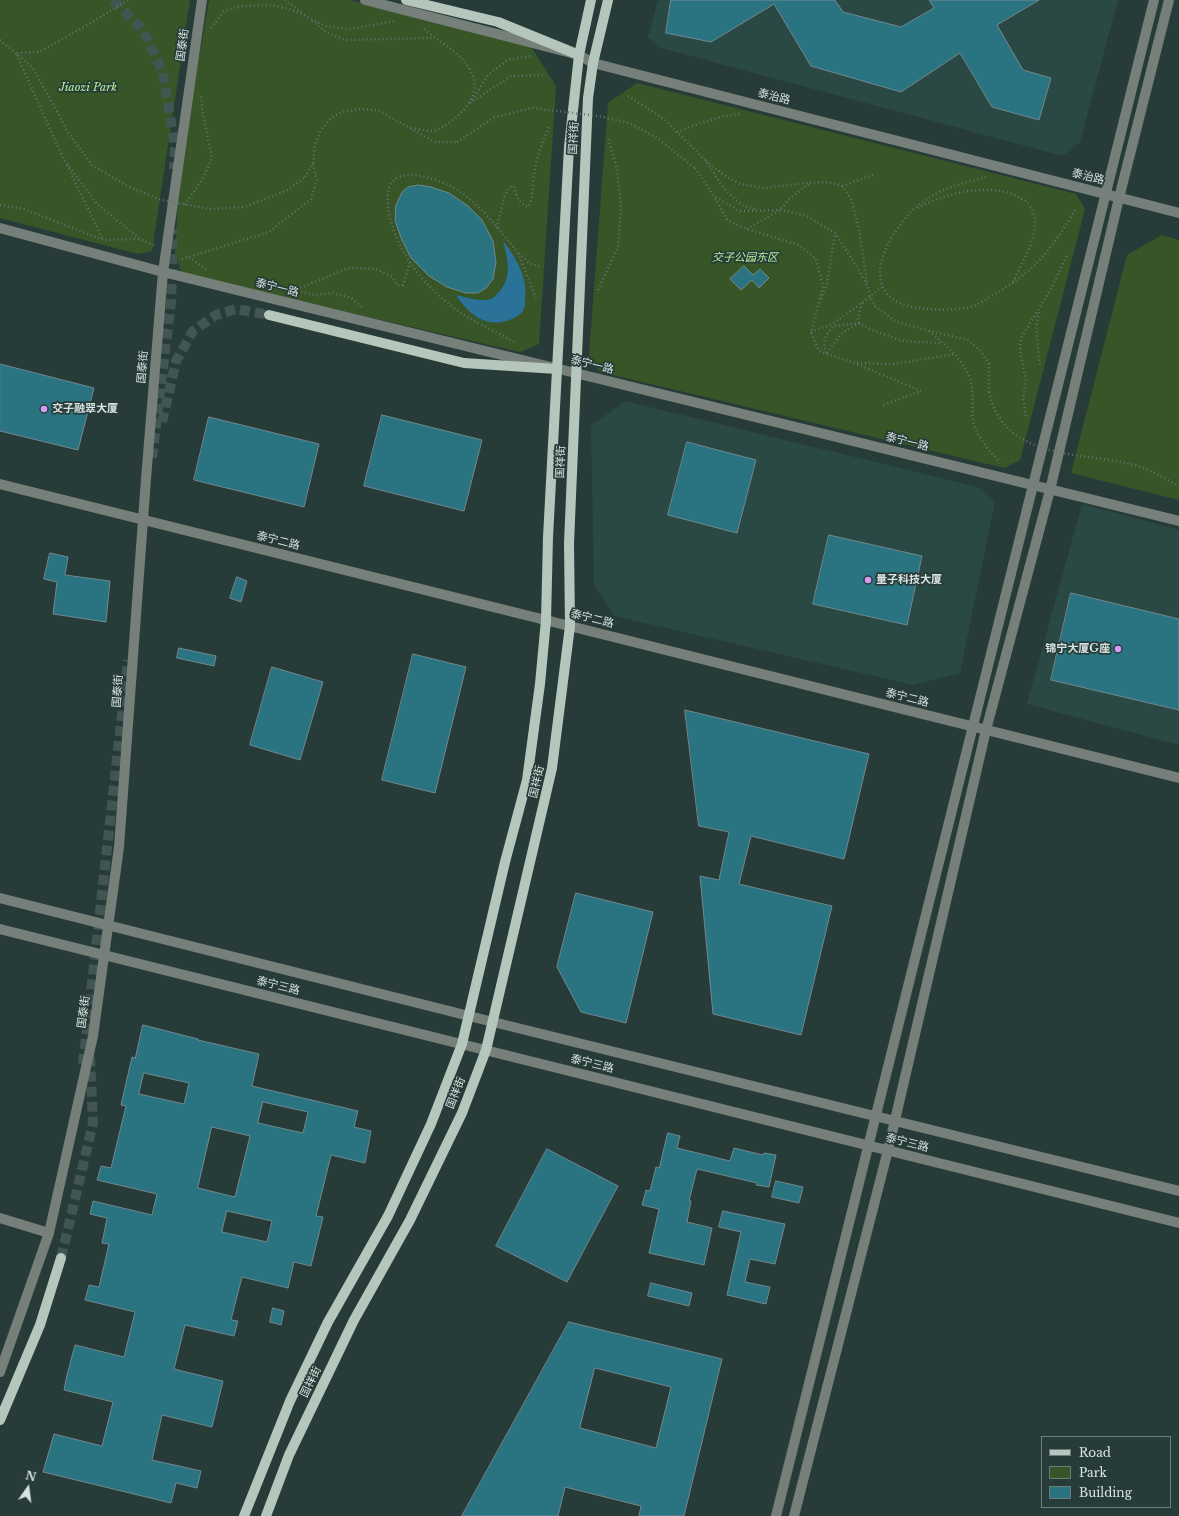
<!DOCTYPE html>
<html>
<head>
<meta charset="utf-8">
<style>
	body { margin:0 }
	#map { position:relative; width:1179px; height:1516px; overflow:hidden; background:#273c39; font-family:"Libre Baskerville",serif }
	canvas { display:block }
	.legend { position:absolute; left:1041px; top:1436px; width:130px; height:72px; box-sizing:border-box; background:#273c39; border:1px solid #6d7f7d; margin:0; padding:5px 7px; list-style:none; font-size:12px; color:#d7e4e2 }
	.legend li { display:flex; align-items:center; gap:8px; height:20px }
	.legend b { width:20px; border:1px solid #6d7f7d }
	.north { position:absolute; left:8px; top:1468px; width:40px; height:40px; -webkit-text-stroke:3px #273c39; paint-order:stroke; rotate:14deg; font-size:11px; font-weight:700; line-height:16px; text-align:center; color:#d7e4e2 }
	.north::after { content:''; display:block; margin:auto; width:14px; height:18px; background:#d7e4e2; clip-path:polygon(50% 0,100% 100%,50% 72%,0 100%) }
</style>
</head>
<body>
<div id="map">
<canvas width="1179" height="1516"></canvas>
<ul class="legend">
<li><b style="height:5px;background:#b5c6bc"></b>Road</li>
<li><b style="height:11px;background:#375526"></b>Park</li>
<li><b style="height:11px;background:#2a7482"></b>Building</li>
</ul>
<div class="north">N</div>
</div>
<script>
const g = document.querySelector('canvas').getContext('2d');
g.lineJoin = 'round';
function fill(path, color) { g.fillStyle = color; g.fill(path, 'evenodd'); }
function strokePath(path, color, width, dash) { g.strokeStyle = color; g.lineWidth = width; g.lineCap = dash ? 'butt' : 'round'; g.setLineDash(dash || []); g.stroke(path); }
function label(font, color, halo, rows, align = 'center') {
  g.font = font + ' "Libre Baskerville","Noto Sans SC",serif'; g.lineWidth = 3.5; g.setLineDash([]); g.textBaseline = 'middle'; g.strokeStyle = halo; g.fillStyle = color; for (const [text, x, y, turn = 0] of rows) {
    g.save(); g.translate(x, y); g.rotate((+turn || 0) * Math.PI / 180); g.textAlign = isNaN(turn) ? turn : align; if (halo) g.strokeText(text, 0, 0); g.fillText(text, 0, 0); g.restore();
  }
}
const built = new Path2D(`
	M658 0H1118L1080 142 1063 156 661 48 648 37Z
	M625 401 978 487 995 502 960 673 913 685 614 616 594 584 591 426Z
	M1082 504 1179 530V745L1027 704Z`);
const green = new Path2D(`
	M0 0H190L152 251 138 254 0 218Z
	M209 0H350L530 45 556 86 539 344 520 352 182 274 175 255 179 185 191 104Z
	M637 83 1076 194 1085 209 1020 460 1004 468 600 372 589 355 608 103Z
	M1162 235 1179 240V500L1071 473 1127 255Z`);
const water = new Path2D(`
	M503 241C516 257 528 278 525 300 525 303 525 307 524 309 521 315 515 318 509 320 485 329 468 313 456 295 466 297 479 302 490 299 493 299 495 296 497 294 513 279 508 259 503 241Z`);
const building = new Path2D(`
	M671 0H835L843 12 901 27 934 8 929 0H1039L997 25 1023 70 1051 78 1039 120 992 107 960 53 901 92 811 66 774 4 711 42 666 33Z
	M419 185 431 187 449 193 468 206 482 220 493 241 496 262 493 279 486 288 478 293H466L447 287 429 276 411 258 401 238 395 220 396 205 402 192 408 187Z
	M744 266 753 275 760 269 769 278 759 288 752 280 741 290 730 279Z
	M0 364 94 388 78 450 0 431Z
	M382 415 482 440 464 511 364 486Z
	M209 417 319 444 304 507 194 480Z
	M687 442 756 460 737 533 668 515Z
	M829 535 922 556 907 625 813 604Z
	M50 553 68 557 65 575 110 581 106 622 53 614 57 582 44 579Z
	M237 577 247 581 241 602 230 598Z
	M1071 593 1179 619V710L1051 680Z
	M179 648 216 656 214 666 177 658Z
	M413 654 466 667 435 793 382 780Z
	M272 667 323 682 300 760 250 745Z
	M685 710 869 754 844 859 751 836 739 884 832 906 801 1035 713 1014 700 876 719 880 729 832 699 826Z
	M576 893 653 912 626 1023 581 1012 557 967Z
	M143 1025 198 1039V1040L259 1054 252 1086 358 1111 354 1127 371 1131 365 1163 331 1155 316 1216 323 1217 311 1266 294 1262 288 1288 242 1277 231 1320 238 1321 234 1336 185 1325 174 1369 223 1381 212 1427 162 1415 152 1460 201 1471 197 1488 176 1483 171 1503 43 1472 54 1434 102 1446 113 1402 64 1390 67 1375 75 1345 124 1357 135 1312 85 1300 89 1285 99 1287 109 1244 102 1243 107 1218 90 1214 93 1201 152 1215 157 1194 97 1180 101 1166 111 1168 126 1106 121 1105 132 1057 135 1058ZM144 1073 189 1083 184 1104 139 1094ZM263 1102 308 1112 303 1133 258 1123ZM212 1127 250 1136 235 1197 198 1188ZM227 1211 272 1221 267 1242 222 1232Z
	M668 1133 680 1136 677 1148 730 1161 734 1148 763 1155 764 1153 776 1155 769 1187 756 1185 757 1183 697 1169 689 1201H691L687 1222 712 1228 704 1265 649 1253 659 1209 642 1205 646 1190 650 1191 656 1167 659 1168Z
	M547 1149 618 1186 567 1282 496 1246Z
	M776 1181 803 1187 799 1203 772 1197Z
	M723 1211 785 1224 775 1264 750 1259 745 1282 770 1287 766 1304 727 1295 741 1232 719 1227Z
	M651 1283 692 1293 689 1306 648 1296Z
	M273 1308 284 1311 281 1325 270 1322Z
	M569 1322 722 1359 684 1516H639L641 1506 565 1487 558 1516H462ZM595 1368 671 1387 656 1448 580 1428Z`);
const majorTunnel = new Path2D(`
	M113 0 143 30 163 73 175 146 174 169
	M162 422 176 361 193 331 216 315 236 309 269 315
	M152 458 171 302 173 229
	M83 1064 128 660
	M61 1258 93 1123 90 1055`);
const path = new Path2D(`
	M128 0 91 23 39 52 16 53 63 158 97 204 140 239 155 246
	M285 0 305 15
	M312 21 327 33 345 40 434 38
	M211 28 224 11 240 6 273 5 292 10 326 26 350 29 395 21
	M0 40 32 67 57 111
	M628 96 664 119 706 161 724 189 742 205 757 210
	M472 100 489 74 508 60 530 56
	M470 103 511 76 545 75
	M411 128C418 129 430 132 436 130 454 123 482 98 473 76 465 54 440 43 423 28
	M677 132C698 124 718 116 740 114
	M706 161 724 175 740 184 764 188 805 183 828 182 842 186 851 199 859 229 867 283
	M67 165 103 240
	M695 168 714 196 739 211 781 210 807 216 835 233 857 267 867 285 870 296 875 306 895 321 929 331 968 340 980 350 989 364V392
	M305 177 313 164 315 145 321 130 331 118 342 112 361 109 378 110 435 142H457
	M986 177C968 182 948 186 932 196 924 201 914 208 908 215 892 233 868 271 887 294 897 305 912 307 926 309 940 310 958 310 971 307 979 305 986 299 993 295 1008 286 1022 277 1035 265 1049 251 1066 226 1076 209
	M842 186 875 174
	M715 198 728 221 747 229 799 245 816 259 823 286 811 332 819 351 854 363 921 391 883 405
	M0 205 24 209 103 240 139 239
	M185 205 203 178 212 158 203 114 201 96
	M918 208C944 193 993 181 1020 198 1022 199 1026 201 1028 203 1031 206 1034 215 1035 219 1036 242 1022 262 1013 282
	M497 228 504 197 510 187 514 186C515 195 519 203 528 207 534 198 532 184 534 173 537 156 543 140 550 125
	M747 229 780 210 789 199 810 183
	M519 253 529 263 541 267
	M189 257 206 270
	M182 259 269 232 311 199 317 180 313 164
	M598 290 618 247 621 209 617 169 608 137
	M293 291 348 268 376 269 392 277 397 285H403L410 262
	M297 291 316 295 333 293 351 298 363 308
	M821 299 827 284 835 233
	M862 303 858 319 859 323 870 329 902 341 942 343
	M1039 312 1036 327 1040 365
	M929 331C944 344 959 355 968 374 976 389 970 409 974 425 979 440 990 451 1000 463
	M811 332 832 324 862 303 883 286
	M514 342C497 332 478 324 461 313 427 290 396 253 389 212 387 203 386 187 394 180 409 167 445 182 459 191 477 203 493 222 506 238 510 243 515 248 517 253 525 267 530 283 536 298
	M827 353 841 334 859 323 833 326
	M827 353C821 340 826 336 834 325
	M857 363 894 364 955 354
	M1026 416 1023 399 1026 381 1020 351 1021 338 1052 287 1067 255`);
const minor = new Path2D(`
	M365 0 579 55 593 63 1179 213
	M0 228 163 272 1179 521
	M0 484 1179 778
	M0 898 493 1022 1179 1191
	M0 929 1179 1223
	M0 1218 49 1233
	M0 1372 49 1233 93 1036 119 847 146 479 163 272 202 0
	M776 1516 1154 0
	M794 1516 888 1150 986 730 1050 490 1119 198 1169 0`);
const major = new Path2D(`
	M406 0 498 22 579 55
	M269 315 464 363 557 369
	M0 1420 40 1325 61 1258
	M244 1516 290 1401 328 1322 388 1216 431 1124 462 1044 505 862 527 780 540 684 546 620 548 537 569 147 579 55 591 0
	M266 1516 289 1455 354 1320 410 1220 462 1113 486 1050 552 768 570 626 569 543 588 98 593 63 608 0`);
const pathBridge = new Path2D(`
	M57 111 67 131 92 165 127 186 161 200 211 209 244 207 286 191 305 177
	M457 142 495 117 533 108 598 116 629 123 657 138 695 168
	M989 392C991 398 992 404 995 410 1019 458 1081 453 1126 463 1144 466 1162 477 1179 486`);
const markers = [
	[44,409,4,"#d89af8"],
	[868,580,4,"#d89af8"],
	[1118,649,4,"#d89af8"]
];
const streetNames = [
	["国泰街",183,45,-82],
	["泰治路",774,97,14],
	["国祥街",574,138,-87],
	["泰治路",1088,177,14],
	["泰宁一路",277,288,14],
	["泰宁一路",592,365,14],
	["国泰街",143,367,-85],
	["泰宁一路",907,442,14],
	["国祥街",561,462,-88],
	["泰宁二路",278,541,14],
	["泰宁二路",592,619,14],
	["国泰街",118,691,-86],
	["泰宁二路",907,698,14],
	["国祥街",537,782,-77],
	["泰宁三路",278,986,14],
	["国泰街",84,1012,-82],
	["泰宁三路",592,1064,14],
	["国祥街",456,1093,-68],
	["泰宁三路",907,1143,14],
	["国祥街",311,1382,-64]
];
const parkNames = [
	["Jiaozi Park",88,88],
	["交子公园东区",745,258]
];
const poiNames = [
	["交子融翠大厦",52,409],
	["量子科技大厦",876,580],
	["锦宁大厦G座",1110,649,"right"]
];
fill(built, '#2a4844');
fill(green, '#375526');
fill(water, '#2b7299');
fill(building, '#2a7482');
strokePath(building, '#72888d', 1);
strokePath(majorTunnel, '#415552', 10, [10, 5]);
strokePath(path, '#627471', 2.5, [1, 3]);
strokePath(minor, '#777f7a', 10);
strokePath(major, '#b5c6bc', 10);
strokePath(pathBridge, '#627471', 2.5, [1, 3]);
for (const [x, y, r, color] of markers) { const dot = new Path2D(); dot.arc(x, y, r, 0, 2 * Math.PI); g.fillStyle = color; g.fill(dot); strokePath(dot, '#273c39', 1.5); }
label('11px', '#d7e4e2', '#273c39', streetNames);
label('italic 11px', '#b8ef9c', '#273c39', parkNames);
label('bold 11px', '#d7e4e2', '#273c39', poiNames, 'left');
</script>
</body>
</html>
